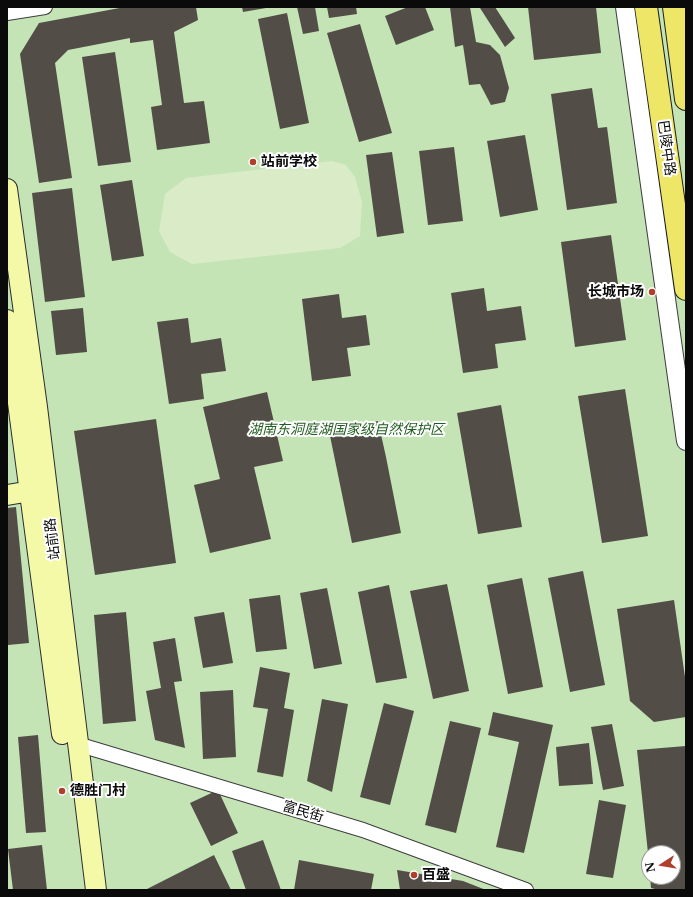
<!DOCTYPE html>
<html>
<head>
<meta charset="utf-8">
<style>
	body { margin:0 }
	#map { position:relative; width:693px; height:897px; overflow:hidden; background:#fdfde8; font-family:"Libre Baskerville",serif }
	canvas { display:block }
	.frame { position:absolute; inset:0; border:8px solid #0a0a0a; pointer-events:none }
	.north { position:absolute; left:641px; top:845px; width:40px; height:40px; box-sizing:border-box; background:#fff; border:1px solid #9d9d9d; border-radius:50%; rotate:258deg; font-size:11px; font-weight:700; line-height:16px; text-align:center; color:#0a0a0a }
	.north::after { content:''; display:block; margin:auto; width:14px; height:18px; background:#af3e2d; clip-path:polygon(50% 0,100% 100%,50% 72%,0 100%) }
</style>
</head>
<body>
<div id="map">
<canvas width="693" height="897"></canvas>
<div class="frame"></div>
<div class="north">N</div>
</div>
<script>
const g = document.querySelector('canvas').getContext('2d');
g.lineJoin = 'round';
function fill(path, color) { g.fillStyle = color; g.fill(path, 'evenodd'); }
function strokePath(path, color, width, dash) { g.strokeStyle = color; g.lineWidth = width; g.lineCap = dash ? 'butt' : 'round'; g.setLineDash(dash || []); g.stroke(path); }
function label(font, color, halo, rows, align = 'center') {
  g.font = font + ' "Libre Baskerville","Noto Sans SC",serif'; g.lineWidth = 4; g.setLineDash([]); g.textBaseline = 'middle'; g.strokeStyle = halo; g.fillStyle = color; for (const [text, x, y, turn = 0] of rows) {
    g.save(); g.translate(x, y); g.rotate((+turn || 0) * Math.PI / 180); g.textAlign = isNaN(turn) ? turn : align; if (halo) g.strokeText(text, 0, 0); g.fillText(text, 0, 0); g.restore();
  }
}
const green = new Path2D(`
	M7 7H686V890H7ZM649 853H673V877H649Z`);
const pitch = new Path2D(`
	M332 161 346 165 355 177 362 202 360 236 340 248 192 264 170 252 159 231 165 194 186 178Z`);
const building = new Path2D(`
	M125 7 126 13 125 7H196L198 20 174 32 184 103 204 101 210 143 157 150 151 107 162 105 153 40 130 43V38L68 50 55 63 72 178 39 183 20 54 39 23Z
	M242 7H266V8L243 12Z
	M297 7H315L319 31 303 34Z
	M327 7H356L357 14 329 18Z
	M408 7H425L434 30 396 45 385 16Z
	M450 7H470L476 42 490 45 500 55 509 88 505 102 491 105 480 84 469 85 463 45 455 47Z
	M482 7H495L515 38 505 47 480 8Z
	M528 7H596L601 53 534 60Z
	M287 13 309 123 280 129 258 19Z
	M360 24 392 133 359 142 327 33Z
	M115 52 131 162 98 166 82 57Z
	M592 88 598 128 607 127 617 203 567 210 551 94Z
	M525 135 538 210 500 217 487 141Z
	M454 147 463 221 428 225 419 151Z
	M392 152 404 233 377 237 366 155Z
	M132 180 144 256 112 261 100 185Z
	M72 188 85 297 45 302 32 193Z
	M611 235 626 340 575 347 561 242Z
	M484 288 487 311 521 306 526 340 495 344 498 368 463 373 451 293Z
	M339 294 342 318 366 315 370 345 347 348 351 376 312 381 302 299Z
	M83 308 87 352 56 355 51 311Z
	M188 318 191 343 221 338 226 371 201 374 204 399 169 404 157 322Z
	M625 389 648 536 602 543 578 396Z
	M267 392 283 461 254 467 271 539 210 553 194 485 220 479 203 407Z
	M501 405 522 527 478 534 457 413Z
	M156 419 176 563 95 575 74 431Z
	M378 421 386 457 401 533 352 543 329 431Z
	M16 507 29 643 8 645 7 632V508Z
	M583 571 605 685 570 692 548 578Z
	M522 578 543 687 508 694 487 585Z
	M447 584 469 691 433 699 410 591Z
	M389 585 407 678 376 683 358 592Z
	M327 588 342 664 314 669 300 593Z
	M280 595 287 649 256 652 249 599Z
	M674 600 686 684V717L654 722 630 701 617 609Z
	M126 612 136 721 103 724 94 615Z
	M224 612 233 663 203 668 194 617Z
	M175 638 182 681 174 682 185 748 155 740 146 691 161 688 153 642Z
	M260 667 290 673 284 708 294 710 283 777 257 772 268 709 253 707Z
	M233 690 236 757 203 759 200 692Z
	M322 699 348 704 332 792 307 781Z
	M384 703 414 711 390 805 360 797Z
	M493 712 553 725 524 853 496 847 519 742 488 735Z
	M450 721 481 728 456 833 425 825Z
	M612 724 624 786 603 790 591 727Z
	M38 735 46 832 26 833 18 737Z
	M589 743 593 784 559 786 556 747Z
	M686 746V890H659L651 888 650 877H673V853H648L637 750Z
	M218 790 238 833 211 846 190 803Z
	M599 800 626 805 613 878 586 874Z
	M263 840 281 890H246L232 851Z
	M42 845 47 890H13L8 849Z
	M214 855 231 890H145Z
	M299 860 374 874 371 890H294Z
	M397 870 463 881 486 890H400Z`);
const minor = new Path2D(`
	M7 13 45 7
	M77 744 363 830 526 890`);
const tertiary = new Path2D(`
	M625 7 686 441`);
const secondary = new Path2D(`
	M7 189 37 407 96 890
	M7 320 62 734
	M7 495 31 491`);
const primary = new Path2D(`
	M646 7 686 289
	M674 7 686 99`);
const markers = [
	[253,162,4,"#af3e2d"],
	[652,292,4,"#af3e2d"],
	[62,791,4,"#af3e2d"],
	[414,875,4,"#af3e2d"]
];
const streetNames = [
	["巴陵中路",666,148,82],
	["站前路",53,539,-97],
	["富民街",303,812,17]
];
const poiNames = [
	["站前学校",261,162],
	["长城市场",644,292,"right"],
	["德胜门村",70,791],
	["百盛",422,875]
];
const parkNames = [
	["湖南东洞庭湖国家级自然保护区",346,430]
];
fill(green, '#c5e4b6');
fill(pitch, '#d9ecc7');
fill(building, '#524d47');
strokePath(minor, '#3d3d3d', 16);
strokePath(tertiary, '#3d3d3d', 20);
strokePath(secondary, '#2c2c2c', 22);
strokePath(primary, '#1b1b1b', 24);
strokePath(minor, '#fff', 14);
strokePath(tertiary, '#fff', 18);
strokePath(secondary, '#f4f9a8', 20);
strokePath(primary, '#eee667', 22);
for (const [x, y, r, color] of markers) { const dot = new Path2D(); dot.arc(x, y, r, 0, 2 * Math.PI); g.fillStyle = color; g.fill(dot); strokePath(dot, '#fff', 1.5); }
label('14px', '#0a0a0a', '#fff', streetNames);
label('bold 14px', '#0a0a0a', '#fff', poiNames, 'left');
label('italic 14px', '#225c20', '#fff', parkNames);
</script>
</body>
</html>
